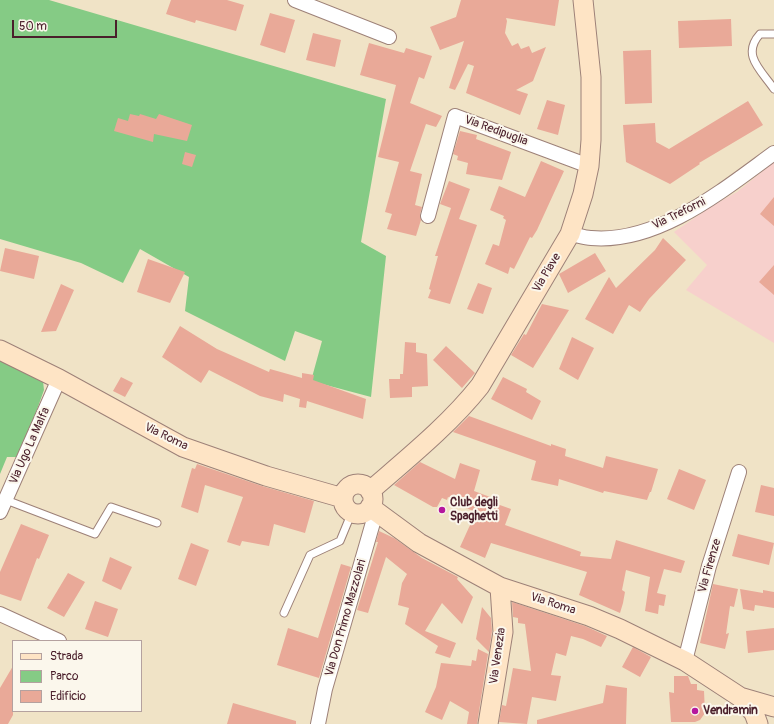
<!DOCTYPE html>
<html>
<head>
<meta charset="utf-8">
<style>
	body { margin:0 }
	#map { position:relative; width:774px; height:724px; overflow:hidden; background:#f0e3c6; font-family:Pangolin,sans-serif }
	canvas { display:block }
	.legend { position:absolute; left:12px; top:640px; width:130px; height:72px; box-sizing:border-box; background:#fbf7ec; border:1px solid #b4a19f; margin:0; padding:5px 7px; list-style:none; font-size:12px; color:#4a1f2b }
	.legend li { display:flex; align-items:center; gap:8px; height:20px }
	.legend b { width:20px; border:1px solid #b4a19f }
	.scale { position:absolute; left:12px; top:20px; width:105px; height:18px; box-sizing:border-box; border:2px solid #4a1f2b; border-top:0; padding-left:5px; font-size:12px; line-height:14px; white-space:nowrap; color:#4a1f2b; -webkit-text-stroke:3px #fbf7ec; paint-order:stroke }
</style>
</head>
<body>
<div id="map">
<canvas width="774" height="724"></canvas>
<ul class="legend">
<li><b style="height:5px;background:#fee4c5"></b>Strada</li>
<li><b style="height:11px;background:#85cb85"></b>Parco</li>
<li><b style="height:11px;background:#e9a998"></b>Edificio</li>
</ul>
<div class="scale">50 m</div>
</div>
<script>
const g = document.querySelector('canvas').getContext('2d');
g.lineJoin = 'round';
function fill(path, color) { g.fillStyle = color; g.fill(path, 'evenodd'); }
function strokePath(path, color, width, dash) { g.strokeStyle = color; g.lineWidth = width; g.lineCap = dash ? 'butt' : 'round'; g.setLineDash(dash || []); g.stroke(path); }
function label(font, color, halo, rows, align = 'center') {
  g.font = font + ' Pangolin,sans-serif'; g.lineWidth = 4; g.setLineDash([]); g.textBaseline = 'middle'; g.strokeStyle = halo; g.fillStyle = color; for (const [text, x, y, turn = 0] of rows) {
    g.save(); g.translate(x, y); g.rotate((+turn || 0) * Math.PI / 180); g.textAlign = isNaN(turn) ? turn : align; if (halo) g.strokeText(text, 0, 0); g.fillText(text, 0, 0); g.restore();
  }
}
const built = new Path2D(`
	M774 162V343L686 290 707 265 674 232 712 206 737 192Z`);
const green = new Path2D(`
	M0 0H49L386 99 361 242 386 256 371 397 311 381 322 341 295 331 285 361 185 311 189 277 140 249 123 283 81 263 0 239Z
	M0 351 43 381 44 390 20 457H7L0 474Z`);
const building = new Path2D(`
	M171 0H227L244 5 236 31 196 20 195 23 166 14Z
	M461 0H559L555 26 506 18 507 21 505 33 512 46 518 43 521 49 529 46 532 53 546 47 533 81 516 90 528 94 520 115 466 93 474 66 468 64 455 90 449 88 464 41 440 50 430 27 456 17Z
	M270 13 295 20 285 53 260 45Z
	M731 19 732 46 679 48 678 21Z
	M313 33 341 40 335 67 306 60Z
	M369 43 404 53 406 48 432 56 424 79 419 77 410 103 442 116 436 127 426 124 410 171 422 174 415 205 422 207 420 214 421 220 416 236 387 229 392 214 385 212 399 162 378 157 396 85 360 75Z
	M651 50 652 103 625 104 623 51Z
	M547 100 565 105 558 135 537 129Z
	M748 101 763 125 699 163 700 164 670 184 626 162 623 125 655 123 656 142 669 149Z
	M130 114 139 116 140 114 156 119 159 114 192 125 187 141 154 134 153 142 114 131 118 118 128 121Z
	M460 131 477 135 476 139 511 152 502 180 466 174 468 163 457 160 458 156 453 154Z
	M185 152 196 155 192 167 182 164Z
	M541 161 564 171 537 230 532 238 530 237 514 269 510 267 508 274 485 264 493 244 499 246 506 220 503 218 504 216 490 210 499 186 525 197Z
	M449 181 470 189 459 219 477 225 450 304 428 298 431 290 429 289 438 256H435L451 208 440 204Z
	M774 197V226L760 214Z
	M663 238 686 260 649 299 640 312 629 305 613 334 585 319 609 277 616 288 655 250Z
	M5 248 39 256 34 279 0 271Z
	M595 253 606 271 568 293 559 274Z
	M148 259 185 272 170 303 137 292Z
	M774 265V295L759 282Z
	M478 283 492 288 483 314 467 309Z
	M61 284 74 290 56 331 41 332Z
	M542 304 569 310 533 368 511 355 524 334 526 335Z
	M180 326 217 349 269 372 270 369 302 378V373L314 375 313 380 366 399 363 419 307 401 306 408 299 407 300 399 284 394 283 402 260 396 209 370 201 383 162 357Z
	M572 337 594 348 578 380 559 369Z
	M405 342 416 343V352L427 354 428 386 412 387V397L390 398 389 379H400V374H403Z
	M446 346 475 373 462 388 433 360Z
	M121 377 133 383 125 397 113 391Z
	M503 377 527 389 526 392 541 401 532 420 491 399Z
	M469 416 551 446V444L566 449 565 456 603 468 606 456 658 469 651 492H650L647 500 604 491 603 493 559 479 558 486 531 480 536 461 453 432Z
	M420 462 455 479 460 463 480 470 474 491 498 500 497 504 511 509 505 525 581 552 580 556 611 559 616 540 685 561 681 573 664 569 657 593 666 595 664 606 659 605 658 614 645 611 650 577 626 570 622 590 625 592 623 603 620 613 579 595 587 572 491 543 485 558 460 547 476 512 466 508 467 504 448 497 447 500 442 498 437 507H433L394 485Z
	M197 464 262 486 314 501 305 533 274 524 269 546 242 541 240 546 227 542 243 497 205 485 198 513 181 507 192 468 195 469Z
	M679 469 706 480 694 510 667 499Z
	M761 485 774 488V516L755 512Z
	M21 524 49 535 39 559 37 558 21 601 0 594V572Z
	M379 531 394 538 422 558 458 577 457 579 473 597 462 624 442 603 425 631 456 643 450 658 435 653 438 646 405 624 409 608 398 605 402 583 407 574 386 557 368 613 357 610 378 542H376Z
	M738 534 774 543 769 565 732 556Z
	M191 543 209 550 196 586 178 579Z
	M110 557 132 567 121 590 102 581Z
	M341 564 351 567 319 678 277 665 288 628 318 638Z
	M68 573 85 582 64 617 47 608Z
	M713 584 738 589 734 607 730 606 726 634 729 633 725 649 700 643Z
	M740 589 763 593V590L774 592V608L755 605 754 611 743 609Z
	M95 601 118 609 108 637 85 629Z
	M512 602 585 626 607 636 601 647 583 639 571 636 566 656 556 653 551 675 561 676 556 701 532 697 527 724 499 722 502 705 506 706 513 668 531 671 525 624 518 623V618L513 617Z
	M482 607 491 618 492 631 489 652 476 639Z
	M774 628V650L748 653 746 631Z
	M633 647 651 657 640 677 622 667Z
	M478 649 488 654 477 724H467L469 712 450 701 442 720 425 712 436 687 441 663 471 666 472 660 476 661Z
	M13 666V715L8 724H0V688Z
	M674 676H688L691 684H697V690L704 691 705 713 700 720 695 722H671L669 692 674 693Z
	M606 685 627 688 626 724H537V720L603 703Z
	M233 703 296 721V724H227Z`);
const lane = new Path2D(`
	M774 34H760C741 55 761 70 774 89
	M6 500 95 534 111 507 157 523
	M284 613 310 555 340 541 352 512`);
const street = new Path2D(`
	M295 0 389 37
	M428 216 455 116 589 166
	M570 234C577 235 584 238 591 238 658 244 723 190 774 153
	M0 512 59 379
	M0 614 59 641
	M685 661 709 566 739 472
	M318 724 325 689 376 512`);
const secondary = new Path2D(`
	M0 350 59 379 183 447 266 476 343 498
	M343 499a15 15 0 1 1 30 0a15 15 0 1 1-30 0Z
	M370 491C408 458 449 425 480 386L570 234 583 194 589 166 591 140V77L583 0
	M370 507 419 543 500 587 589 616 620 629 685 661 740 697 754 713 758 724
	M740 697 774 707
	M488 724 503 632 500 587`);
const markers = [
	[442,510,4,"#b5179e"],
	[695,711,4,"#b5179e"]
];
const streetNames = [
	["Via Redipuglia",496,131,20],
	["Via Treforni",679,214,-26],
	["Via Piave",547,273,-59],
	["Via Roma",166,437,26],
	["Via Ugo La Malfa",30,446,-66],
	["Via Firenze",710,566,-74],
	["Via Roma",553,604,18],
	["Via Don Primo Mazzolari",346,618,-74],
	["Via Venezia",498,656,-82]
];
const poiNames = [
	["Club degli",450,503],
	["Spaghetti",450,517],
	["Vendramin",703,711]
];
fill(built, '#f7d0cc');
fill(green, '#85cb85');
fill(building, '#e9a998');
strokePath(lane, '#9d8178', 9);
strokePath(street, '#9d8178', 16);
strokePath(secondary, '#9d8178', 21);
strokePath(lane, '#fff', 7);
strokePath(street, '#fff', 14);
strokePath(secondary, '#fee4c5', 19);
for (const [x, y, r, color] of markers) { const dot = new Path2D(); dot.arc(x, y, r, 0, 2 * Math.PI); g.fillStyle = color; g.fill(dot); strokePath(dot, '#fbf7ec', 1.5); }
label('12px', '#4a1f2b', '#fbf7ec', streetNames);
label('bold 12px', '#4a1f2b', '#fbf7ec', poiNames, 'left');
</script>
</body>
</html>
